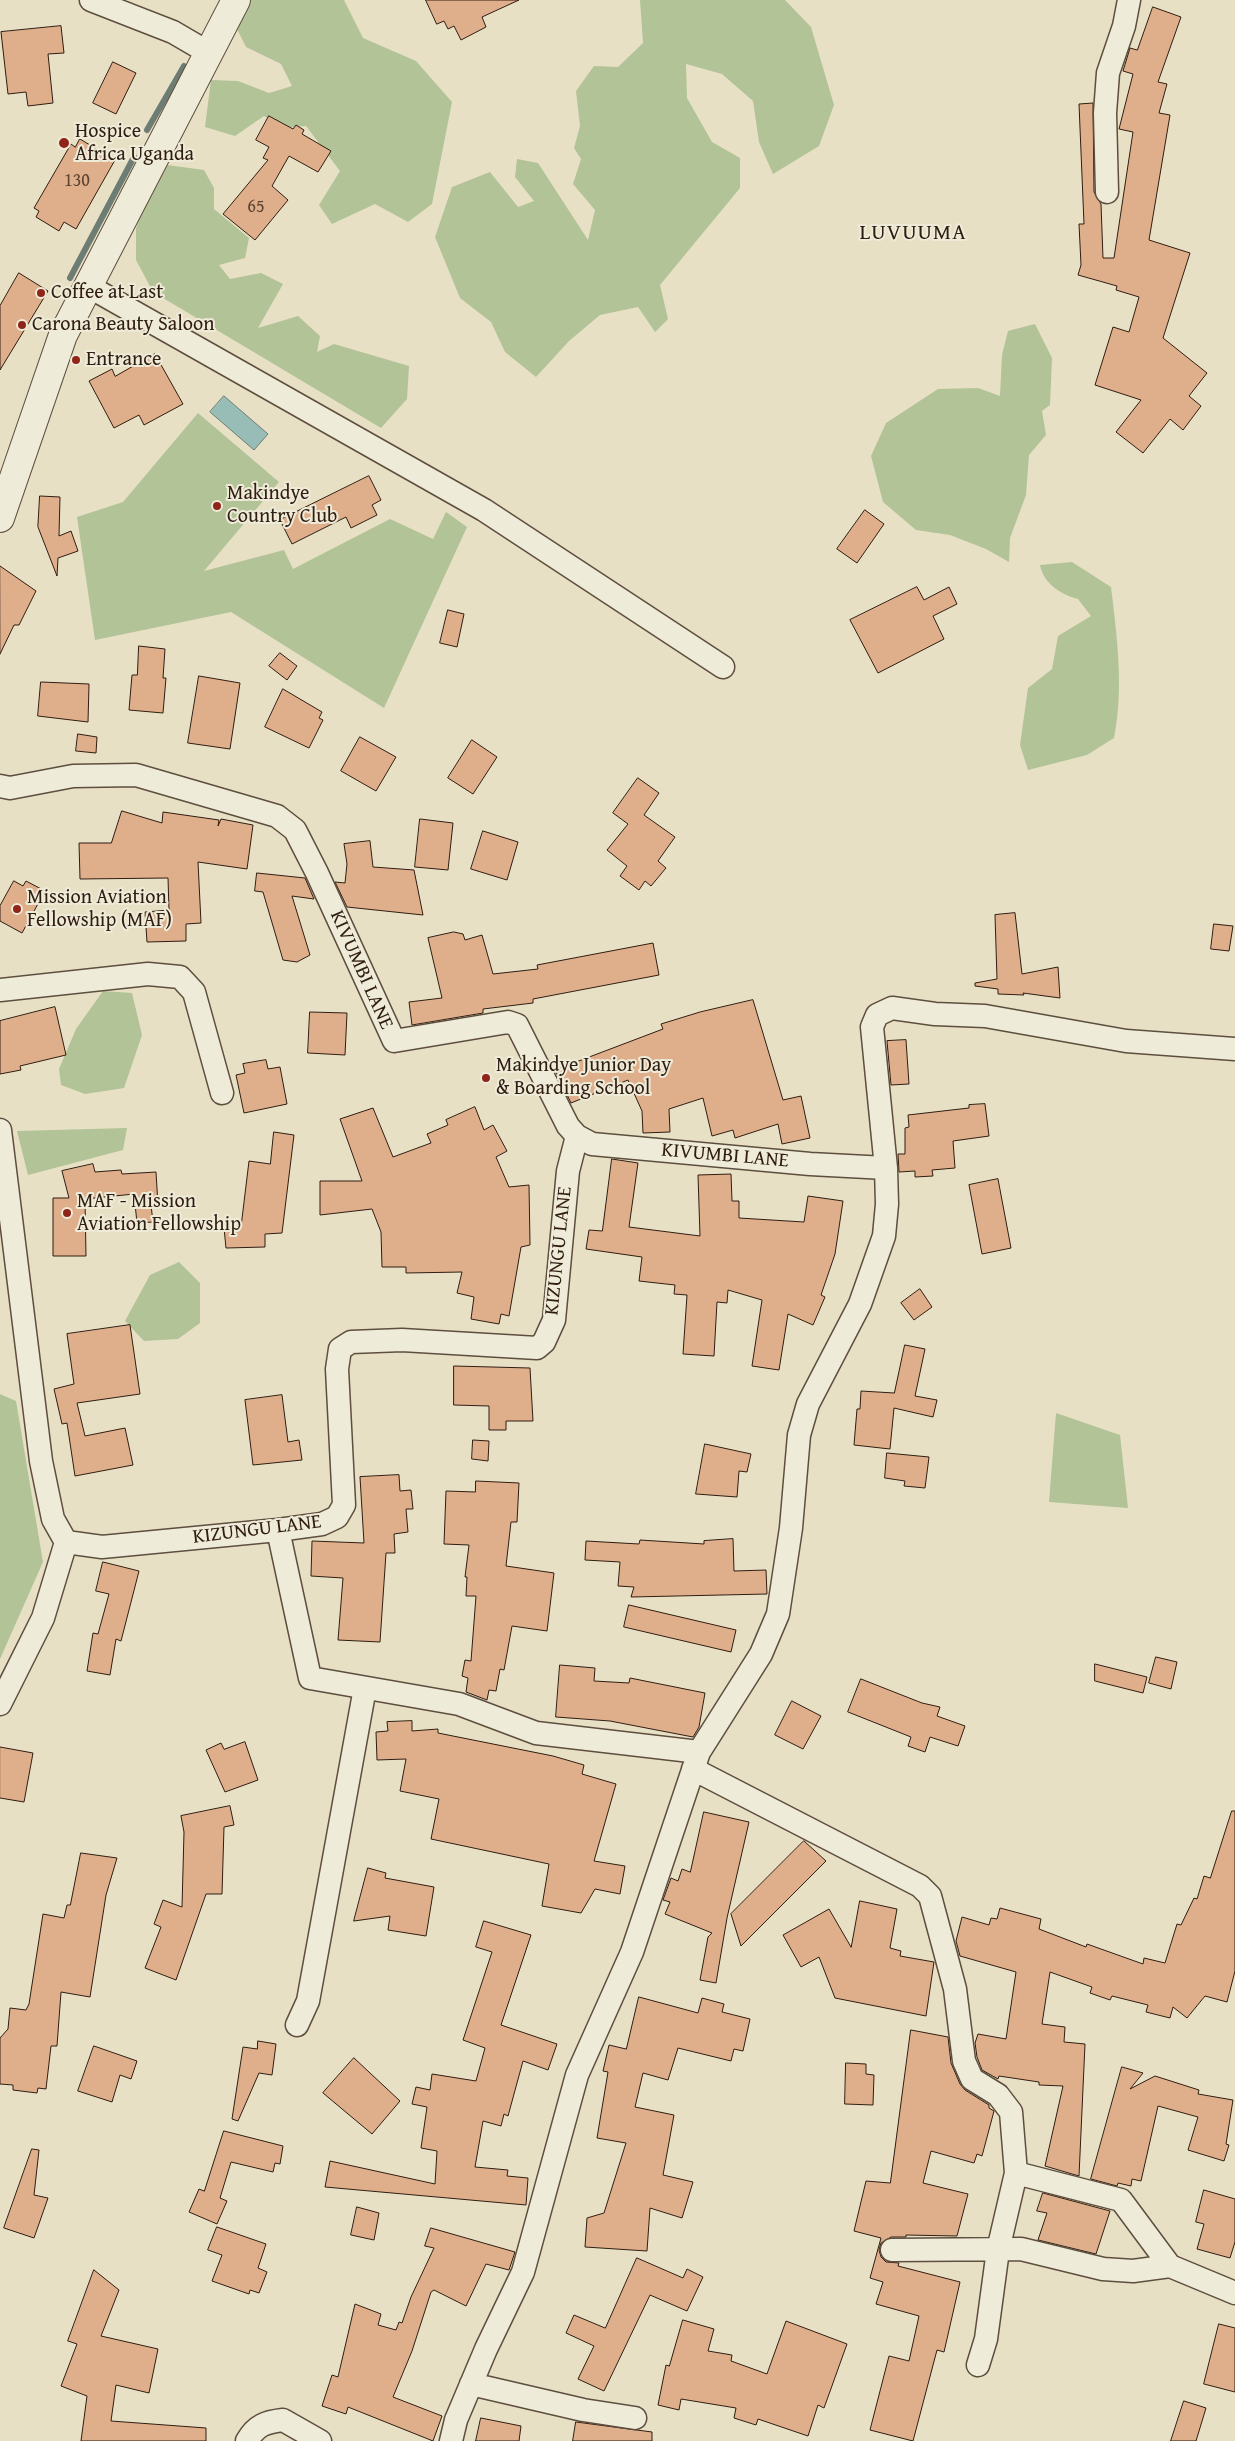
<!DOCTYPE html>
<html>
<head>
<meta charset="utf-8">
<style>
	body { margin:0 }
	canvas { display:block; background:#e7e0c5 }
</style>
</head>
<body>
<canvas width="1235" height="2441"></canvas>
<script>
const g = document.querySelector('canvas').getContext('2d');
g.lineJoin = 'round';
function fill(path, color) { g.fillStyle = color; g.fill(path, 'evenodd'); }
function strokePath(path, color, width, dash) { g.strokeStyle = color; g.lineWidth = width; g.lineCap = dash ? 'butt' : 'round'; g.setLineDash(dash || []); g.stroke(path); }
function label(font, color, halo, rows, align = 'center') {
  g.font = font + ' "Gentium Book Plus",serif'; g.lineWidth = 4; g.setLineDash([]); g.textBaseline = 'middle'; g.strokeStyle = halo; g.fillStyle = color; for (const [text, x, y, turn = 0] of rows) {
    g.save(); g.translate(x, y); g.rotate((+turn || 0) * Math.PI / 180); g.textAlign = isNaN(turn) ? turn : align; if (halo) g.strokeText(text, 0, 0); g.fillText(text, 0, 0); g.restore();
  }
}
const green = new Path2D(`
	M248 0H344L363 38 416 61 452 102 432 204 408 222 375 204 332 224 319 205 340 171 306 126 284 128 264 116 235 136 205 127 211 80 238 81 269 93 292 86 281 64 246 47 236 27Z
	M640 0H785L811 27 834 105 819 146 773 174 759 142 753 101 722 74 686 64 687 98 712 142 740 158V188L660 285 668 319 655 332 638 307 600 315 569 341 536 377 505 352 491 322 460 298 435 237 452 187 490 172 518 207 534 201 515 177 517 159 538 163 588 240 595 210 573 184 581 159 574 148 580 126 576 91 594 66 618 67 643 43Z
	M167 165 204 170 214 188V209L249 238 245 258 219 265 230 279 261 273 283 284 258 328 298 316 320 336 317 352 334 344 409 366 407 399 381 428 153 292 136 260V229L148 190Z
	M1035 324 1052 358 1050 405 1042 411 1046 435 1029 455 1026 495 1010 538 1009 562 986 549 950 535 916 530 883 502 871 456 886 423 938 389 978 388 1000 396 1002 355 1008 331Z
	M198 413 279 482 204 571 284 550 293 569 390 519 433 539 446 512 467 527 384 708 231 612 95 640 77 517 123 502Z
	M1072 562 1111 587C1117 636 1124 689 1114 738L1087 755 1028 770 1020 745 1028 688 1052 669 1058 636 1091 616 1078 599C1060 594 1044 584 1040 565Z
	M103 991 132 993 142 1035 124 1088 85 1094 61 1085 59 1069 76 1029Z
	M127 1128 123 1150 28 1175 17 1131Z
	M179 1262 200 1283V1323L178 1339 144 1341 125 1321 150 1275Z
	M0 1394 16 1401 43 1562 0 1659Z
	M1056 1413 1120 1435 1128 1508 1049 1502Z`);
const water = new Path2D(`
	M224 396 268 434 254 450 210 412Z`);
const stream = new Path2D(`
	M147 130 184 66
	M70 278 134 157`);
const building = new Path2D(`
	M426 0H519L482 17 486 27 461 40 454 26 448 29 444 21 437 24Z
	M1153 7 1181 17 1158 82 1167 84 1159 113 1170 115 1149 240 1190 253 1163 338 1207 373 1189 396 1201 406 1183 430 1170 419 1143 453 1116 432 1141 400 1095 385 1113 327 1129 332 1139 297 1116 290 1117 286 1078 275 1081 265 1079 224H1084L1079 104 1093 103 1094 192 1101 204 1103 258H1114L1133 132 1119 129 1133 74 1123 71 1130 48 1137 50Z
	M61 26 64 53 48 54 53 103 28 106 26 92 8 94 1 32Z
	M113 62 136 73 116 114 93 103Z
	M269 116 293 129 296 125 304 130 302 134 331 151 318 172 289 156 272 186 288 200 255 240 223 214 268 160 263 158 269 147 256 140Z
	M80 139 115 160 76 229 64 222 59 231 36 217 39 211 34 208 71 144 75 147Z
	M19 273 48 291 0 370V306Z
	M155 354 183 404 144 425 139 415 114 428 89 381 112 369 115 376Z
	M369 476 381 500 372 505 377 515 351 528 346 517 292 544 280 520Z
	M40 496 60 497 59 536 71 531 78 551 58 558 57 576 38 527Z
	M865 510 884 524 857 563 837 549Z
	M0 566 36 591 19 625H14L0 654Z
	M917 587 924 600 949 587 957 604 933 616 944 639 878 673 850 620Z
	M448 610 464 614 457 647 440 643Z
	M139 646 165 649 163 678H166L163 713 129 710 132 675H137Z
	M280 653 297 666 287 680 269 666Z
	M199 676 240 683 230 749 188 743Z
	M41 682 89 684 88 722 38 716Z
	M283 689 322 712 319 718 323 720 309 748 265 727Z
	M78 734 97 737 96 753 76 751Z
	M360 737 396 757 376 791 341 771Z
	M472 740 497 757 473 794 448 778Z
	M638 778 659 793 644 815 675 837 658 861 666 868 651 886 645 881 639 890 620 876 627 866 607 850 628 824 613 813Z
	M122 811 162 823 163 812 219 820 218 826 221 819 253 825 247 869 198 862 201 923 186 924V941L147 942 145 912 169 910 168 878 80 879 79 843H111Z
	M420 819 453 823 448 870 415 867Z
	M483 831 518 842 507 880 471 869Z
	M370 841 373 867 414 870 423 915 347 907 335 882 345 883 347 864 344 844Z
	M257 873 305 878 314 899 292 896 310 955 297 962 283 960 263 892 255 891Z
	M14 881 23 886 26 881 45 891 22 933 0 921V906Z
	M1015 913 1022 974 1058 967 1060 998 1023 993 1024 995 998 994V989L975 986V983L997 979 995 915Z
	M1214 924 1233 926 1229 951 1211 949Z
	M454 932 463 934 465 940 482 935 493 974 538 969 537 965 653 943 659 975 533 999V1003L483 1009V1013L412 1025 409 1002 442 998 428 938Z
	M753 1000 783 1100 801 1096 810 1138 782 1144 778 1124 735 1138 733 1130 712 1136 703 1098 669 1109 670 1132 643 1133 642 1111 628 1080 571 1103 555 1070 663 1029 661 1024 700 1012Z
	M55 1007 66 1055 20 1066 21 1070 0 1074V1021Z
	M310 1012 347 1013 345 1055 308 1053Z
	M906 1040 909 1084 891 1085 887 1041Z
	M266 1060 268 1069 280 1067 287 1104 244 1113 236 1075 245 1073 243 1064Z
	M985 1104 989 1136 953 1141 955 1168 932 1170 933 1176 915 1177V1171L899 1172 898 1154H905V1128L909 1127 908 1115 969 1108V1105Z
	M475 1107 484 1130 493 1125 507 1151 496 1157 509 1187 529 1185 530 1245 521 1247 509 1316 501 1314 499 1324 471 1319 474 1297 457 1293 462 1272 406 1273V1267H382L381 1232 372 1209 320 1215V1181H362L340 1119 373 1108 393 1157 431 1143 427 1134 448 1125 446 1120Z
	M274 1132 294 1135 282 1233 265 1234V1247L226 1248 224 1228 241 1227 249 1161 270 1164Z
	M612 1159 638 1163 629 1227 700 1236 698 1175 731 1174 732 1201H739V1218L804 1222 808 1196 843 1201 835 1254 821 1295 825 1297 813 1325 788 1314 779 1370 752 1366 762 1300 728 1290 727 1303 717 1302 714 1356 683 1354 687 1295 674 1294 675 1285 639 1281 642 1257 586 1249 589 1230 602 1231Z
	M93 1164 95 1172 121 1170 122 1174 156 1172 158 1205H151L153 1222 137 1223 134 1194 85 1199 86 1256H53V1198H69L62 1171Z
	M998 1179 1011 1248 982 1254 969 1185Z
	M920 1289 932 1307 914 1320 901 1303Z
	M130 1325 140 1394 77 1403 85 1436 125 1428 133 1465 75 1476 67 1423 62 1424 54 1389 74 1384 67 1334Z
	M905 1345 925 1349 915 1396 937 1400 933 1417 894 1408 890 1449 854 1445 857 1409H860L861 1391 894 1393Z
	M454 1366 530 1368 533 1421H506V1430H489V1406L454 1405Z
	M282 1395 288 1442 299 1440 302 1460 253 1465 245 1400Z
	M473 1440 489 1441 488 1461 472 1459Z
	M705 1444 751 1454 747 1472 739 1471 737 1497 696 1494Z
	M887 1453 929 1457 925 1488 904 1486 905 1481 885 1478Z
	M399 1475 400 1491 411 1490 413 1509H406L408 1532 394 1534 395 1553H386L380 1642 338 1640 343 1578 311 1576 312 1541 364 1543 360 1477Z
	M476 1481 519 1483 517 1522H511L506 1566 554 1573 547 1631 512 1626 504 1670 500 1669 496 1691 489 1690 487 1700 466 1692 468 1678 462 1676 465 1660 471 1661 476 1596H466L467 1577H465L469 1545 444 1544 446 1491 475 1492Z
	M733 1539 734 1571 766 1570 767 1594 631 1597 634 1587 618 1586 620 1562 585 1560 586 1541 639 1544 640 1540 704 1544V1541Z
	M103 1562 139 1571 121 1641 116 1639 110 1675 87 1671 93 1633 98 1634 109 1594 96 1591Z
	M629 1605 736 1630 731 1652 624 1627Z
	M1156 1657 1177 1662 1171 1689 1149 1683Z
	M1095 1664 1147 1677 1143 1693 1095 1681Z
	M560 1665 595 1668 594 1681 629 1683 630 1678 705 1693 699 1727 693 1737 610 1721 556 1717Z
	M861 1679 922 1703 940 1707 937 1716 965 1726 958 1746 930 1737 925 1752 908 1746 911 1737 848 1712Z
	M792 1701 821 1716 803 1749 775 1735Z
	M412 1721V1731L438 1729V1733L553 1756 584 1765 582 1774 616 1784 594 1861 625 1866 620 1894 595 1889 581 1913 542 1906 549 1864 431 1839 439 1799 400 1791 406 1759 377 1760 376 1732 388 1731 387 1722Z
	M245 1742 258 1780 225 1792 206 1750 221 1743 224 1749Z
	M0 1747 33 1753 24 1802 0 1798Z
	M230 1806 234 1825 224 1827 222 1894H206L176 1980 145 1968 161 1927 154 1924 163 1900 182 1907 184 1832 181 1816Z
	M1232 1811H1235V1971L1227 2002 1205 1996 1187 2018 1173 2007 1170 2018 1146 2012 1148 2005 1112 1996 1110 2000 1090 1993 1092 1987 1050 1972 1042 2024 1065 2027 1064 2042 1085 2044 1079 2176 1045 2166 1063 2086 1039 2085V2082L999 2076 998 2079 982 2070 977 2057 975 2043 978 2034 1006 2039 1016 1972 960 1956 956 1941 962 1917 989 1925 991 1918 997 1919 1000 1908 1041 1919 1039 1929 1086 1947 1087 1944 1143 1964 1144 1958 1165 1963 1177 1924 1181 1925 1194 1898 1197 1899 1204 1876 1210 1878Z
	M704 1812 749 1822 727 1918 716 1983 700 1980 708 1937 712 1933 665 1914 670 1902 663 1900 671 1878 678 1881 682 1869 690 1872Z
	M804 1841 826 1861 741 1946 731 1914Z
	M81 1853 117 1858 106 1895 90 1997 61 1992 57 2046H51L46 2089 38 2088 37 2093 13 2090V2085L0 2084V2038L8 2029 10 2008 26 2010 29 2004 43 1914 64 1918 67 1905H70Z
	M368 1868 386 1873 385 1878 434 1887 426 1936 388 1930 390 1916 354 1921Z
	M860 1901 897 1909 890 1948 901 1951 900 1956 934 1962 926 2016 835 1998 819 1957 801 1967 783 1935 829 1909 851 1947Z
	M484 1921 531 1935 501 2025 557 2044 548 2070 523 2061 508 2116 504 2114 501 2126 483 2121 475 2167 508 2170 507 2176 528 2178 526 2205 325 2187 330 2161 435 2184 437 2151 421 2148 427 2107 412 2104 416 2087 430 2090 432 2074 476 2081 485 2048 463 2040 492 1952 476 1947Z
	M639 1997 698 2013 702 1998 724 2004 722 2012 750 2019 743 2051 734 2049 731 2061 678 2048 668 2080 643 2073 635 2107 674 2115 663 2175 693 2182 682 2218 650 2208 647 2251 585 2247 587 2218 604 2213 626 2143 597 2138 608 2072 603 2071 609 2045 626 2049Z
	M911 2030 948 2037 951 2063 960 2084 965 2090 989 2105V2108L994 2111 982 2156 977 2154 974 2163 931 2151 923 2183 968 2194 957 2236 906 2235V2237H891L881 2243 879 2250 881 2257 886 2262 899 2263 898 2266 960 2282 944 2352 937 2350 913 2441 870 2430 889 2356 909 2361 919 2316 876 2304 883 2282 870 2278 881 2238 854 2231 866 2181 890 2183Z
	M258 2041 276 2044 272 2075 259 2073 238 2121 232 2119 243 2047 257 2049Z
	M94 2046 137 2061 131 2079 120 2075 112 2102 78 2091Z
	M354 2058 400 2101 372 2134 323 2093Z
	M846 2063 866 2064V2074L874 2075 873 2105 845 2104Z
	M1122 2067 1143 2073 1130 2089 1155 2076 1199 2090 1198 2094 1233 2100 1226 2144 1229 2145 1224 2161 1188 2150 1198 2117 1158 2106 1141 2181 1132 2179 1131 2186 1118 2183 1117 2186 1091 2179Z
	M224 2131 283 2146 280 2164 275 2163 273 2172 231 2162 220 2198 227 2201 217 2224 189 2212 199 2189 204 2191Z
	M32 2149 39 2150 34 2195 48 2198 34 2238 4 2228Z
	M1204 2190 1235 2199V2242L1230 2258 1197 2249 1204 2224 1196 2222Z
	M1043 2193 1110 2211 1096 2254 1038 2240 1047 2213 1037 2211Z
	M357 2207 379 2213 374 2240 351 2235Z
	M217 2227 266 2244 258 2268 267 2272 259 2293 250 2290 249 2294 212 2281 222 2255 208 2250Z
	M431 2228 515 2252 509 2270 486 2264 466 2306 434 2290 431 2292 412 2351 393 2397 442 2416 433 2441 348 2407 346 2414 322 2406 332 2375 338 2377 355 2304 381 2314 378 2325 396 2330 399 2322 402 2323 411 2297 434 2248 425 2246Z
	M637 2258 683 2278 687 2269 703 2277 687 2311 650 2295 604 2391 578 2379 594 2346 566 2333 574 2315 605 2328Z
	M94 2270 119 2290 101 2336 158 2349 149 2393 116 2385 111 2421 206 2428V2441H81L87 2396 61 2386 77 2344 68 2341Z
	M683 2320 714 2329 708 2351 732 2355 731 2361 767 2374 786 2321 847 2344 824 2408 818 2405 808 2436 758 2419 756 2425 734 2418 736 2408 681 2399 679 2410 658 2405 666 2365 669 2366Z
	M1219 2324 1235 2328V2392L1204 2384Z
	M1184 2401 1206 2408 1196 2441H1171Z
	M481 2418 521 2426 519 2441H476Z
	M576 2422 652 2432V2441H573Z`);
const minor = new Path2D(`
	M91 0 173 32 209 53
	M1107 192 1105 113 1108 73 1124 26 1129 0
	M88 286 484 510 723 667
	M0 786 10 788 73 776 136 775 277 816 295 830 317 873 394 1041 508 1022 517 1025 568 1126 577 1136 592 1144 810 1164 886 1168
	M0 990 148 974 180 977 194 992 222 1093
	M0 1130 41 1461 53 1519 66 1542 102 1547 278 1530 322 1524 337 1517 344 1505 337 1369 340 1349 351 1342 402 1340 537 1348 544 1342 554 1320 568 1171 577 1136
	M278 1530 310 1678 459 1704 536 1733 699 1752
	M0 1704 43 1618 66 1542
	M693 1769 920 1886 930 1896 955 1989 964 2061 972 2079 998 2095 1011 2112 1016 2173 1121 2200 1170 2266 1235 2293
	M297 2025 308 2001 365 1688
	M892 2250 1021 2249 1103 2269 1133 2271 1170 2266
	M978 2365 986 2339 998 2250 1016 2173
	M471 2384 583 2410 635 2418
	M247 2441C256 2425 266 2422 283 2420L320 2441
	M451 2441 456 2420 486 2349 523 2272 577 2075 632 1952 699 1752 761 1654 778 1614 791 1528 799 1435 808 1404 860 1304 884 1236 887 1204 886 1168 872 1027 877 1015 892 1008 935 1014 985 1016 1126 1041 1235 1049`);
const tertiary = new Path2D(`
	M0 518 63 335 236 0`);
const markers = [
	[64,143,6,"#8f2418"],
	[41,293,5,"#8f2418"],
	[22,325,5,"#8f2418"],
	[76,360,5,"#8f2418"],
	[217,506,5,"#8f2418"],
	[17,909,5,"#8f2418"],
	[486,1078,5,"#8f2418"],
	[67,1213,5,"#8f2418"]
];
const numberNames = [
	["130",77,181],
	["65",256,207]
];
const poiNames = [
	["Hospice",75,132],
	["Africa Uganda",75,155],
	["Coffee at Last",51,293],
	["Carona Beauty Saloon",32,325],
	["Entrance",86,360],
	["Makindye",227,494],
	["Country Club",227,517],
	["Mission Aviation",27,898],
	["Fellowship (MAF)",27,921],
	["Makindye Junior Day",496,1066],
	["& Boarding School",496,1089],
	["MAF - Mission",77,1202],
	["Aviation Fellowship",77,1225]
];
const streetNames = [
	["KIVUMBI LANE",361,970,66],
	["KIVUMBI LANE",725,1156,5],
	["KIZUNGU LANE",559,1251,-84],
	["KIZUNGU LANE",257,1530,-7]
];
const quarterNames = [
	["LUVUUMA",913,233]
];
fill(green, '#b2c397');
fill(water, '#97bdb6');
strokePath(water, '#6e7d74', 1);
strokePath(stream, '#6e7d74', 6);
fill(building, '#dfaf8c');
strokePath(building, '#301d11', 1);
strokePath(minor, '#5e4e3e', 25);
strokePath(tertiary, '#5e4e3e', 30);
strokePath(minor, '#efebd9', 22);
strokePath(tertiary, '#efebd9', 28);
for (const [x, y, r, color] of markers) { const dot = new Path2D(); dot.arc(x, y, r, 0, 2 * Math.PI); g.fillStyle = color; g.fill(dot); strokePath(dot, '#efebd9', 2); }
label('18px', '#5c4230', null, numberNames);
label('20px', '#301d11', '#efebd9', poiNames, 'left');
label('20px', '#301d11', '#efebd9', streetNames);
g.letterSpacing = '1px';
label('22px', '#301d11', '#efebd9', quarterNames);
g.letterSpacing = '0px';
</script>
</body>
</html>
